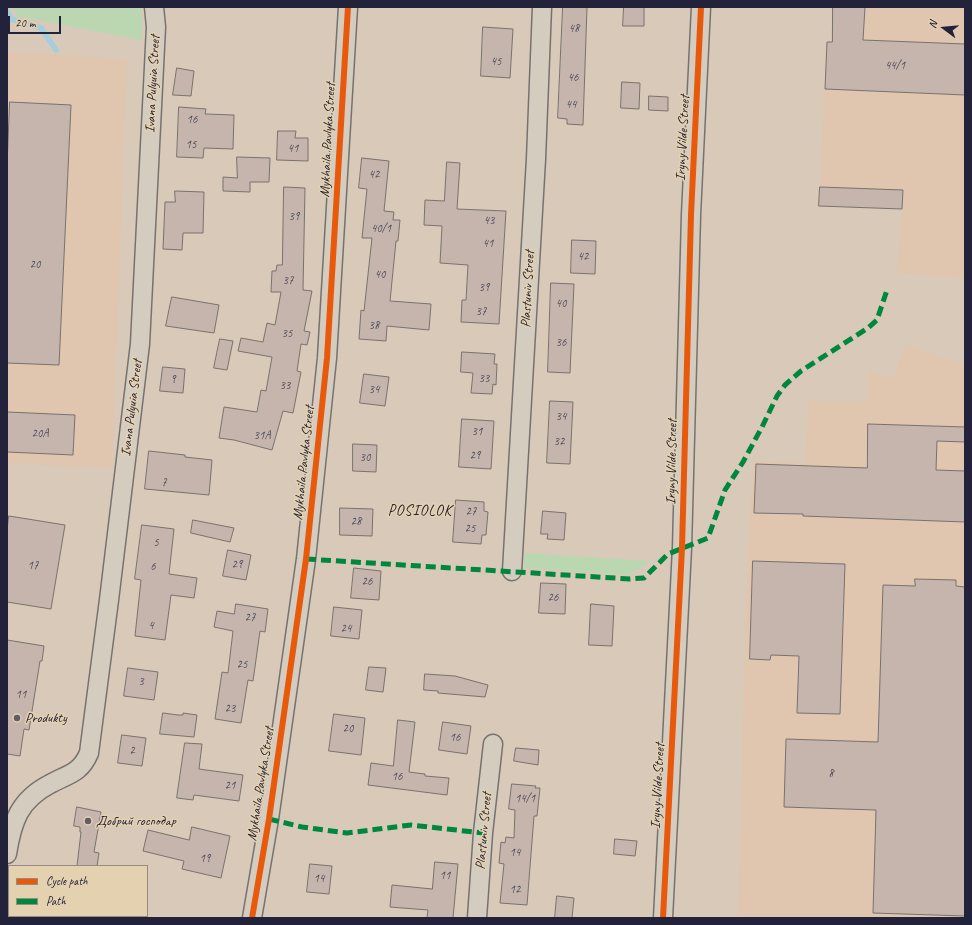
<!DOCTYPE html>
<html>
<head>
<meta charset="utf-8">
<style>
	body { margin:0 }
	#map { position:relative; width:972px; height:925px; overflow:hidden; background:#d8c9b8; font-family:Caveat,sans-serif }
	canvas { display:block }
	.frame { position:absolute; inset:0; border:8px solid #22223b; pointer-events:none }
	.legend { position:absolute; left:8px; top:865px; width:140px; height:52px; box-sizing:border-box; background:#e4d1af; border:1px solid #968b81; margin:0; padding:5px 7px; list-style:none; font-size:12px; color:#22223b }
	.legend li { display:flex; align-items:center; gap:8px; height:20px }
	.legend b { width:20px; border:1px solid #968b81 }
	.north { position:absolute; left:924px; top:8px; width:40px; height:40px; -webkit-text-stroke:3px #e4d1af; paint-order:stroke; rotate:286deg; font-size:11px; font-weight:700; line-height:16px; text-align:center; color:#22223b }
	.north::after { content:''; display:block; margin:auto; width:14px; height:18px; background:#22223b; clip-path:polygon(50% 0,100% 100%,50% 72%,0 100%) }
	.scale { position:absolute; left:8px; top:16px; width:53px; height:18px; box-sizing:border-box; border:2px solid #22223b; border-top:0; padding-left:5px; font-size:12px; line-height:14px; white-space:nowrap; color:#22223b; -webkit-text-stroke:3px #e4d1af; paint-order:stroke }
</style>
</head>
<body>
<div id="map">
<canvas width="972" height="925"></canvas>
<div class="frame"></div>
<ul class="legend">
<li><b style="height:5px;background:#e8590c"></b>Cycle path</li>
<li><b style="height:5px;background:#00873e"></b>Path</li>
</ul>
<div class="north">N</div>
<div class="scale">20 m</div>
</div>
<script>
const g = document.querySelector('canvas').getContext('2d');
g.lineJoin = 'round';
function fill(path, color) { g.fillStyle = color; g.fill(path, 'evenodd'); }
function strokePath(path, color, width, dash) { g.strokeStyle = color; g.lineWidth = width; g.lineCap = dash ? 'butt' : 'round'; g.setLineDash(dash || []); g.stroke(path); }
function label(font, color, halo, rows, align = 'center') {
  g.font = font + ' Caveat,sans-serif'; g.lineWidth = 3; g.setLineDash([]); g.textBaseline = 'middle'; g.strokeStyle = halo; g.fillStyle = color; for (const [text, x, y, turn = 0] of rows) {
    g.save(); g.translate(x, y); g.rotate((+turn || 0) * Math.PI / 180); g.textAlign = isNaN(turn) ? turn : align; if (halo) g.strokeText(text, 0, 0); g.fillText(text, 0, 0); g.restore();
  }
}
const built = new Path2D(`
	M833 7H965V278L897 273 902 209 819 206 827 42 832 41Z
	M7 51 127 60 112 468 7 463Z
	M905 345 965 365V918H738L748 544 754 462 805 463 809 401 868 402V371L894 379Z`);
const green = new Path2D(`
	M13 7H142V40L17 16Z
	M525 553 651 561 629 575 524 568Z`);
const stream = new Path2D(`
	M7 10 11 19 41 28 56 50`);
const building = new Path2D(`
	M563 7H587L583 125 567 124V119L558 118Z
	M624 7H644V26H623Z
	M833 7H865L863 40 965 44V95L825 89 827 42H832Z
	M483 27 513 29 510 78 481 76Z
	M177 68 194 71 191 96 173 95Z
	M622 82 640 83 639 109 621 108Z
	M649 96 668 97V111L649 110Z
	M10 102 71 105 59 365 7 363V167Z
	M179 107 206 109 205 114 234 115 233 149 204 148 203 158 177 157Z
	M278 131H296L295 138H308V161L277 160Z
	M237 157 270 158 269 182H250V192L223 191V177L237 178Z
	M362 158 389 161 384 211 394 212 393 220H400L398 241H396L390 301 431 304 429 330 387 326 386 341 359 339 361 310 364 311 372 238H362L367 189 359 188Z
	M447 162 460 163 457 209 506 211 499 324 461 322 462 300H466L468 265 440 263 442 226 424 225 425 200 444 201Z
	M284 187 305 188 303 290 312 291 304 331 310 332 307 345 301 344 297 371 301 372 293 413 283 411 272 450 234 440 219 438 224 407 257 412 261 390 266 391 272 357 238 351 241 338 263 342 267 323 275 325 281 292H271L272 271H276L277 265H282Z
	M820 187 903 190 902 209 819 206Z
	M175 191 204 192 203 233H183L182 250 163 249 165 202H175Z
	M572 240 596 241 595 274 571 273Z
	M551 283 574 284 570 373 548 372Z
	M172 297 219 305 214 333 166 326Z
	M220 339 233 341 227 370 214 368Z
	M462 352 495 354 494 364H497L496 385 493 384 492 394 471 393 473 373 461 372Z
	M163 367 185 369 183 393 160 391Z
	M364 374 389 377 385 406 360 403Z
	M550 401 573 402 570 464 547 463Z
	M7 412 75 415 73 455 7 452Z
	M462 419 494 421 491 469 459 467Z
	M868 424 965 427V442L937 441 936 470 965 471V522L803 516V514L754 513 756 464 867 468Z
	M353 444 377 445 376 472 353 471Z
	M149 451 185 455V457L212 460 209 495 145 489Z
	M456 500 484 502V511L488 512 486 535H482L481 544 453 542Z
	M340 508 373 509 372 536 340 535Z
	M543 511 566 513 564 540 547 539 548 534H541Z
	M9 516 65 525 51 609 7 602V531Z
	M193 520 234 528 230 542 191 533Z
	M142 525 174 529 169 574 197 578 194 598 171 595 165 640 135 636 141 580 135 579Z
	M228 550 251 555 246 580 223 576Z
	M753 561 845 564 840 714 797 713 799 656 771 655 770 660 750 659Z
	M354 568 381 571 379 600 351 598Z
	M915 579 956 580V586L965 587V916L873 913 876 810 784 807 786 739 878 742 883 585 915 586Z
	M541 583 566 584 565 614 539 613Z
	M236 604 268 609 265 632 260 631 253 681 248 680 241 723 215 719 222 672 228 673 233 631 214 627 217 611 234 614Z
	M591 604 614 606 612 646 589 645Z
	M334 607 362 610 359 639 331 636Z
	M7 640 44 646 42 661H40L29 730 24 729 20 756 7 754Z
	M369 667 386 668 383 692 366 690Z
	M128 668 158 672 154 700 124 696Z
	M425 674 455 676 488 685 485 697 438 693V691L424 690Z
	M163 713 178 715H183V713L197 715 194 737 160 734Z
	M334 714 365 718 361 755 329 751Z
	M398 720 415 722 409 772 425 774V776L449 778 447 795 368 785 371 763 393 766Z
	M443 722 471 726 467 754 439 750Z
	M122 735 146 738 142 766 118 763Z
	M185 743 202 744 199 769 243 775 239 801 194 795 193 800 177 798Z
	M516 748 539 750 538 765 514 761Z
	M512 784 536 786 535 788H540L537 816H534L527 905 500 903 504 864 499 863 501 842 505 843 506 837 514 838 515 810 509 809Z
	M77 807 101 812 94 852 99 853 97 866H77L81 832H80V827L74 826Z
	M192 827 230 836 221 878 182 869 184 861 143 851 148 830 189 840Z
	M615 839 637 841 635 856 614 854Z
	M435 862 458 864 453 918H427L428 910 390 907 392 885 432 889Z
	M310 864 332 866 329 894 307 892Z
	M557 896 574 898 572 918H555Z`);
const minor = new Path2D(`
	M512 571 536 159 542 7
	M7 854C12 822 19 800 50 784 68 774 80 774 89 753L109 600 140 344 156 27 154 7
	M252 918 269 819 306 559 327 358 348 7
	M477 918 483 833 493 744
	M663 918 682 548 691 215 701 7`);
const quiet = new Path2D(`
	M306 559 630 579 644 578 668 554 708 538 725 490 743 462 762 427 777 396 785 385 801 371 868 328 877 320 887 290
	M269 819 302 827 347 833 411 825 483 833`);
const cycleway = new Path2D(`
	M252 918 269 819 306 559 327 358 348 7
	M663 918 682 548 691 215 701 7`);
const markers = [
	[17,718,4,"#625c67"],
	[88,821,4,"#625c67"]
];
const numberNames = [
	["48",574,29],
	["45",496,62],
	["44/1",895,66],
	["46",573,78],
	["44",571,105],
	["16",192,120],
	["15",191,145],
	["41",293,149],
	["42",374,175],
	["39",294,217],
	["43",489,221],
	["40/1",381,229],
	["41",488,244],
	["42",583,257],
	["20",35,265],
	["40",380,275],
	["37",288,281],
	["39",484,288],
	["40",561,304],
	["37",481,312],
	["38",374,326],
	["35",287,334],
	["36",561,343],
	["33",484,379],
	["9",173,380],
	["33",285,386],
	["34",374,390],
	["34",561,417],
	["31",477,432],
	["20А",40,434],
	["31А",262,436],
	["32",559,442],
	["29",475,456],
	["30",365,458],
	["7",164,483],
	["27",471,512],
	["28",356,522],
	["25",470,529],
	["5",156,543],
	["29",237,565],
	["17",33,566],
	["6",153,567],
	["26",367,582],
	["26",553,598],
	["27",250,618],
	["4",151,626],
	["24",346,629],
	["25",242,665],
	["3",141,682],
	["11",21,695],
	["23",230,709],
	["20",348,729],
	["16",455,738],
	["2",132,751],
	["8",831,774],
	["16",397,777],
	["21",230,786],
	["14/1",525,799],
	["14",515,853],
	["19",205,859],
	["11",445,876],
	["14",319,879],
	["12",515,890]
];
const streetNames = [
	["Ivana Pulyuia Street",153,84,-87],
	["Iryny Vilde Street",683,138,-87],
	["Mykhaila Pavlyka Street",328,140,-87],
	["Plastuniv Street",528,289,-87],
	["Ivana Pulyuia Street",132,408,-83],
	["Iryny Vilde Street",672,462,-89],
	["Mykhaila Pavlyka Street",304,463,-84],
	["Mykhaila Pavlyka Street",261,784,-81],
	["Iryny Vilde Street",658,786,-87],
	["Plastuniv Street",484,831,-85]
];
const poiNames = [
	["Produkty",25,718],
	["Добрий господар",96,821]
];
const neighbourhoodNames = [
	["POSIOLOK",420,511]
];
fill(built, '#e0c5af');
fill(green, '#bbd7b1');
strokePath(stream, '#a4cede', 5.5);
fill(building, '#c5b5ac');
strokePath(building, '#78726f', 1);
strokePath(minor, '#78726f', 21);
strokePath(minor, '#d4ccbf', 18);
strokePath(quiet, '#00873e', 5, [10, 5]);
strokePath(cycleway, '#e8590c', 6);
for (const [x, y, r, color] of markers) { const dot = new Path2D(); dot.arc(x, y, r, 0, 2 * Math.PI); g.fillStyle = color; g.fill(dot); strokePath(dot, '#e4d1af', 1.5); }
label('12px', '#4e4a5a', null, numberNames);
label('14px', '#22223b', '#e4d1af', streetNames);
label('14px', '#22223b', '#e4d1af', poiNames, 'left');
g.letterSpacing = '1px';
label('15px', '#22223b', '#e4d1af', neighbourhoodNames);
g.letterSpacing = '0px';
</script>
</body>
</html>
